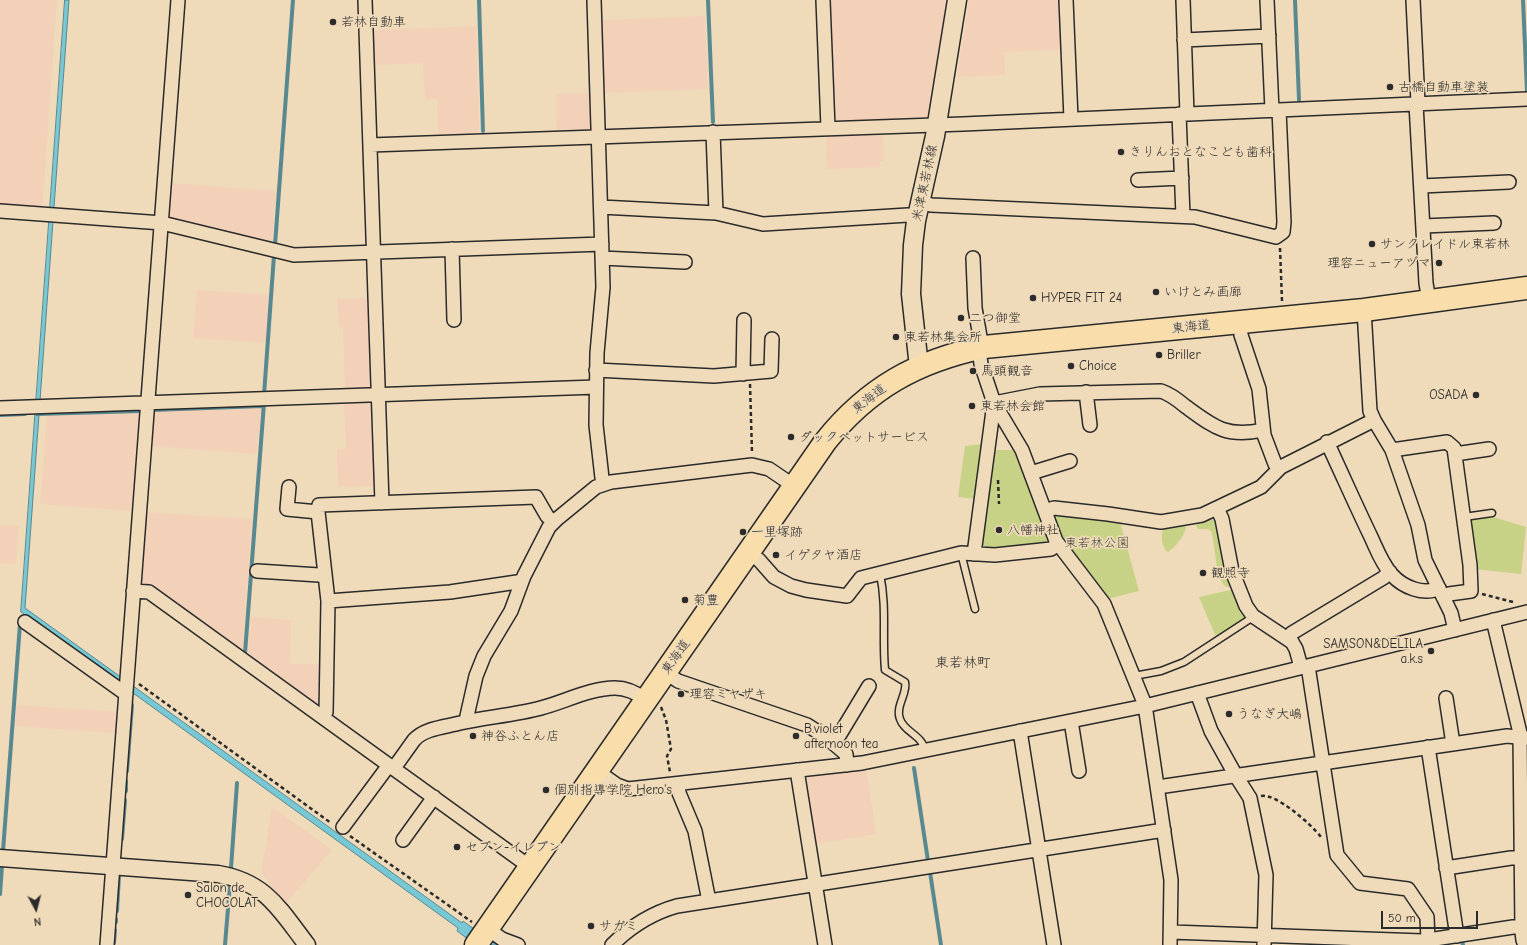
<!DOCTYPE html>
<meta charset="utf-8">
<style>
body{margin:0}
#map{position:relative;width:1527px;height:945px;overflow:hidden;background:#efdab9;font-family:"Comic Neue",sans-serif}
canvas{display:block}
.north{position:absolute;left:16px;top:889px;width:40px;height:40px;-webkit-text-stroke:3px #efdab9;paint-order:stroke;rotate:173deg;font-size:11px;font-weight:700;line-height:16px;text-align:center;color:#2b2b2b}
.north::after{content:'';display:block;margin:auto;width:14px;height:18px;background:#2b2b2b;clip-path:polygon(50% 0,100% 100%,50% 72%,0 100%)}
.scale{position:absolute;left:1381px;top:911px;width:97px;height:18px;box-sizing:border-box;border:2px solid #2b2b2b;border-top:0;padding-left:5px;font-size:12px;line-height:14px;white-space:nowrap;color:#2b2b2b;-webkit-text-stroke:3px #efdab9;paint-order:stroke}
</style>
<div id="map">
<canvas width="1527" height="945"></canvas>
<div class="north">N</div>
<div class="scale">50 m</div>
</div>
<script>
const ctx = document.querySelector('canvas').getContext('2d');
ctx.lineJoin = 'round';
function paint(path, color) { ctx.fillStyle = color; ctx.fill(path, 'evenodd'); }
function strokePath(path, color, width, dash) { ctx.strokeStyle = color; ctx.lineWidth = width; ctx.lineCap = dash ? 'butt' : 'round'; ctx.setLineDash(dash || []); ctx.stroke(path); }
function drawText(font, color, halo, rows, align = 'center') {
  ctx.font = font + ' "Comic Neue","Klee One",sans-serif'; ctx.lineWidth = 3.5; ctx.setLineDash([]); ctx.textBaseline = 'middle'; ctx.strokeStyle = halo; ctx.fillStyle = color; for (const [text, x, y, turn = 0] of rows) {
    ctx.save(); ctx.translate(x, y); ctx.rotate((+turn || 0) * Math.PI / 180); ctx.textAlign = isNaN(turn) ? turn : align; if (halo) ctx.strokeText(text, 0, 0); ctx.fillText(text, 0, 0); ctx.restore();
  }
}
paint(new Path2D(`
 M0 0H57L42 210 0 207Z
 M827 0H948L929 118 834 121 831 119Z
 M969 0H1062L1064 49 1004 52 1005 75 957 77Z
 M705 16 708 89 603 93 600 20Z
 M476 26 479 134 438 135 437 99H425L423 63 372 65 371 30Z
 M591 93 592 126 588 130 557 131 556 94Z
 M883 133 884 161H880V167L827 169 826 135Z
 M171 183 276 191 272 245 171 220 168 216Z
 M197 290 270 295 266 343 193 338Z
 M370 298 374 392 345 393 343 327H339L337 299Z
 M374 398 377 486 338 487 337 449H346L344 399Z
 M261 408 257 454 150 446 152 411Z
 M141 412 133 511 40 504 47 415Z
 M145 512 252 519 242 654 143 582H140Z
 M0 525 19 526 16 564 0 563Z
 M251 617 291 620 290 664H323V707L319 709 248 658Z
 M17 705 120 712 118 733 15 726Z
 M866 767 876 834 814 844 803 777 806 774Z
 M272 807 332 850 285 904 261 873Z`), '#f2d1b8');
paint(new Path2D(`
 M984 444 976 499 958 497 965 446Z
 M996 450H1013L1016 453 1047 535V539L1046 543 1042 544 995 549 987 548 981 544 993 452Z
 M1051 514 1119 518 1139 591 1107 599 1061 539Z
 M1493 517 1526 527 1521 574 1474 569 1469 524 1472 520Z
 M1210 520H1214L1218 522 1231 585 1229 587H1226C1214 576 1216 545 1211 531L1208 529H1198L1196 526 1197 523Z
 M1180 525H1184L1186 528C1183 538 1176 546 1168 552L1166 551C1162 545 1160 535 1164 528Z
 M1235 589 1248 616 1216 637 1199 597Z`), '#c7d286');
const water = new Path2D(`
 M65 0H69L25 608 462 923 463 921 492 942 499 945H476L457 931 458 928 21 612Z`);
paint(water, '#77c7d4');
strokePath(water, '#598990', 1);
strokePath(new Path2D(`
 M479 0 483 131
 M708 0 713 122
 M1295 0 1299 100
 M1523 0 1527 92
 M275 245 293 0
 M264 395 274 255
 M152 410 263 406
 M37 414 141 411
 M0 415 25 414
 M245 653 264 403
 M914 768 928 861
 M127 771 132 705
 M126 791V781
 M122 839 125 800
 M3 851 20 624
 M231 868 237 783
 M930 872 941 945
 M0 894 2 866
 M117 911 119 875
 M116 922V919
 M1462 942 1463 945
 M114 943 115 930
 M225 945 230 884`), '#598990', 4);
const service = new Path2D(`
 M1464 517 1492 513
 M961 553 975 609
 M880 574C887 607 882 637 885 670L905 682C908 693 895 706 900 719 904 732 922 735 925 750
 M1134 676 1161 671 1184 662 1250 619 1253 616`);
const minor = new Path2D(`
 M365 0 382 503
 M594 0 603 287 597 353 596 425 602 478 604 483
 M823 0 828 128
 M1066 0 1071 119
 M1183 0 1187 114
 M1267 0 1272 110
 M1413 0 1418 103
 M1184 40 1269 36
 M1416 104 1426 283 1429 302
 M1179 114 1183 216
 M713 132 716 213
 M370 145 963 124 1527 99
 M1138 180 1182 178
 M1421 186 1509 182
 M921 202 931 205 1195 217 1276 237 1283 232 1284 222 1279 110
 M601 207 716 213 763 224 908 215 917 217
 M0 211 162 223 294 255 602 244
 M1423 226 1494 223
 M452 249 454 320
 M602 258 685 262
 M973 258 975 308 982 348
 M1364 310 1370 411 1374 420 1392 450 1418 525 1425 560 1451 613 1455 630
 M1240 322 1241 335 1259 389 1264 435 1275 464 1279 468
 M979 349 981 364 994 403 1022 450 1056 541 1104 604 1143 700 1146 712 1171 880 1170 945
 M596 370 714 376 771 371 772 339
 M743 374 744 320
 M1086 392 1090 425
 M0 408 596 387
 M1327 442C1342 474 1356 506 1371 537 1377 550 1382 564 1392 575 1403 587 1424 596 1439 588
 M1392 450 1447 442 1454 448 1470 565 1471 591 1449 594 1443 597
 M1455 454 1489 449
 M1031 473 1070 461
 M289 487 287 509 318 512
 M1217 508 1222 519 1232 571 1246 606 1253 616 1292 642 1296 649 1301 667
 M1045 511 1054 508 1108 514 1161 522 1202 515 1261 487 1281 467 1374 420
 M748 553 759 560 774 577 791 586 806 590 847 596 861 578 961 553 995 555 1051 549 1058 544
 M974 554 994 403 1040 394 1161 391C1170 394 1178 400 1185 406 1214 427 1226 438 1263 430
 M257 571 319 575 325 574
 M133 591 149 592 530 867
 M328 601 450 592 517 582 521 583
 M1493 620 1520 733 1522 932 1523 940 1525 945
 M25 622 126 694
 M1288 639 1292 633 1383 578 1390 572
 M1308 666 1337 855 1360 883 1408 889 1427 917 1428 940
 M665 672 678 681 807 725 826 737 846 754 847 765
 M1197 693 1211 731 1236 776 1250 798 1266 875 1264 945
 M1446 698 1453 744
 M323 717 326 712 328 601 318 512 319 505 536 497 547 516 553 522
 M468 721 467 716 476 676 484 656 511 611 524 576 549 527 557 519 596 487 611 482 752 465 769 469 794 486
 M1071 721 1079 771
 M1020 731 1054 945
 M834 744 869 686
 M1428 747 1457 936
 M394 768 414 740C425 728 445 727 460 723 487 717 515 715 541 708 564 702 591 688 615 688 627 688 637 693 646 700
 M797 770 825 945
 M597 771 617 785 628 789 862 763 1145 706 1527 612
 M678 784 679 793 695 831 709 901
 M1158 787 1507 736 1527 738
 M343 827 389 765
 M403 840 434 797
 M1446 868 1511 858H1521
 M488 929 502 939 518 945
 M1171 932 1422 941 1513 927H1522
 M107 945 178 0
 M612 945C631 926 652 913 677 906L1164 830`);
const tertiary = new Path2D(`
 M0 858 218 874C266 882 280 910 307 945`);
const secondary = new Path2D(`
 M921 366 918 358 911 294 913 245 916 221 935 136 957 0`);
const trunk = new Path2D(`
 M476 945 825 442C868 388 917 361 984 347L1364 310 1527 288`);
strokePath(service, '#2b2b2b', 9);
strokePath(minor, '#2b2b2b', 16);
strokePath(tertiary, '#2b2b2b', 19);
strokePath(secondary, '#2b2b2b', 21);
strokePath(trunk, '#2b2b2b', 25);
strokePath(new Path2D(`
 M1280 248 1282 301
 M750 384 752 453
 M998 480 999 504
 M1482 594 1513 602
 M139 684 331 823
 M661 707 666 720 671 749 667 756 670 772
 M1261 796C1276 793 1312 825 1321 837
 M350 836 472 922`), '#2b2b2b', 2.5, [4, 3]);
strokePath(service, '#efdab9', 6);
strokePath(minor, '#efdab9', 13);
strokePath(tertiary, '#efdab9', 16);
strokePath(secondary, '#efdab9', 18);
strokePath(trunk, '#f9deab', 22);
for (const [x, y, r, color] of [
 [333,22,4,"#2b2b2b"],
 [1390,87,4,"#2b2b2b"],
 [1121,152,4,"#2b2b2b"],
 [1372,244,4,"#2b2b2b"],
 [1439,263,4,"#2b2b2b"],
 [1156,292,4,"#2b2b2b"],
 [1033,298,4,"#2b2b2b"],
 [961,318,4,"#2b2b2b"],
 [896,337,4,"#2b2b2b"],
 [1159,355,4,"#2b2b2b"],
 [1071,366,4,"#2b2b2b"],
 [973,371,4,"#2b2b2b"],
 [1476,395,4,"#2b2b2b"],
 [972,406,4,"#2b2b2b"],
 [791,437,4,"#2b2b2b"],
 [999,530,4,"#2b2b2b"],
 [743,532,4,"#2b2b2b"],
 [776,555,4,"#2b2b2b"],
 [1203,573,4,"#2b2b2b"],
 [685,600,4,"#2b2b2b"],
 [1431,651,4,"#2b2b2b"],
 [681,694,4,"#2b2b2b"],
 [1229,714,4,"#2b2b2b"],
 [473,736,4,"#2b2b2b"],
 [796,736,4,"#2b2b2b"],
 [546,790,4,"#2b2b2b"],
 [457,847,4,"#2b2b2b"],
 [188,895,4,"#2b2b2b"],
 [591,926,4,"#2b2b2b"]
]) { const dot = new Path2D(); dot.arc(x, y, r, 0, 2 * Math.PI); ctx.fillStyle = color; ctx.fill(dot); strokePath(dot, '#efdab9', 1.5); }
drawText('13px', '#2b2b2b', '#efdab9', [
 ["若林自動車",341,22],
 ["古橋自動車塗装",1398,87],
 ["きりんおとなこども歯科",1129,152],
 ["サンクレイドル東若林",1380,244],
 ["理容ニューアヅマ",1431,263,"right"],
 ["いけとみ画廊",1164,292],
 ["HYPER FIT 24",1041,298],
 ["二つ御堂",969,318],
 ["東若林集会所",904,337],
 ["Briller",1167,355],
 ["Choice",1079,366],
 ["馬頭観音",981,371],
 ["OSADA",1468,395,"right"],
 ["東若林会館",980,406],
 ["ダックペットサービス",799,437],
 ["八幡神社",1007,530],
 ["一里塚跡",751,532],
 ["イゲタヤ酒店",784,555],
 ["観照寺",1211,573],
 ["菊豊",693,600],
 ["SAMSON&DELILA",1423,644,"right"],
 ["a.k.s",1423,659,"right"],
 ["理容ミヤザキ",689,694],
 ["うなぎ大嶋",1237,714],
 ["B.violet",804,729],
 ["afternoon tea",804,744],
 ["神谷ふとん店",481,736],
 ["個別指導学院 Hero's",554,790],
 ["セブン-イレブン",465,847],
 ["Salon de",196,888],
 ["CHOCOLAT",196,903],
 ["サガミ",599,926]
], 'left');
drawText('13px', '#2b2b2b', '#efdab9', [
 ["米津東若林線",925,183,-78],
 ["東海道",1191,327,-6],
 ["東海道",869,399,-38],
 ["東海道",676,657,-55]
]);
drawText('13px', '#424439', '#efdab9', [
 ["東若林公園",1097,543]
]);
drawText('14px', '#2b2b2b', '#efdab9', [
 ["東若林町",963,663]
]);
</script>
